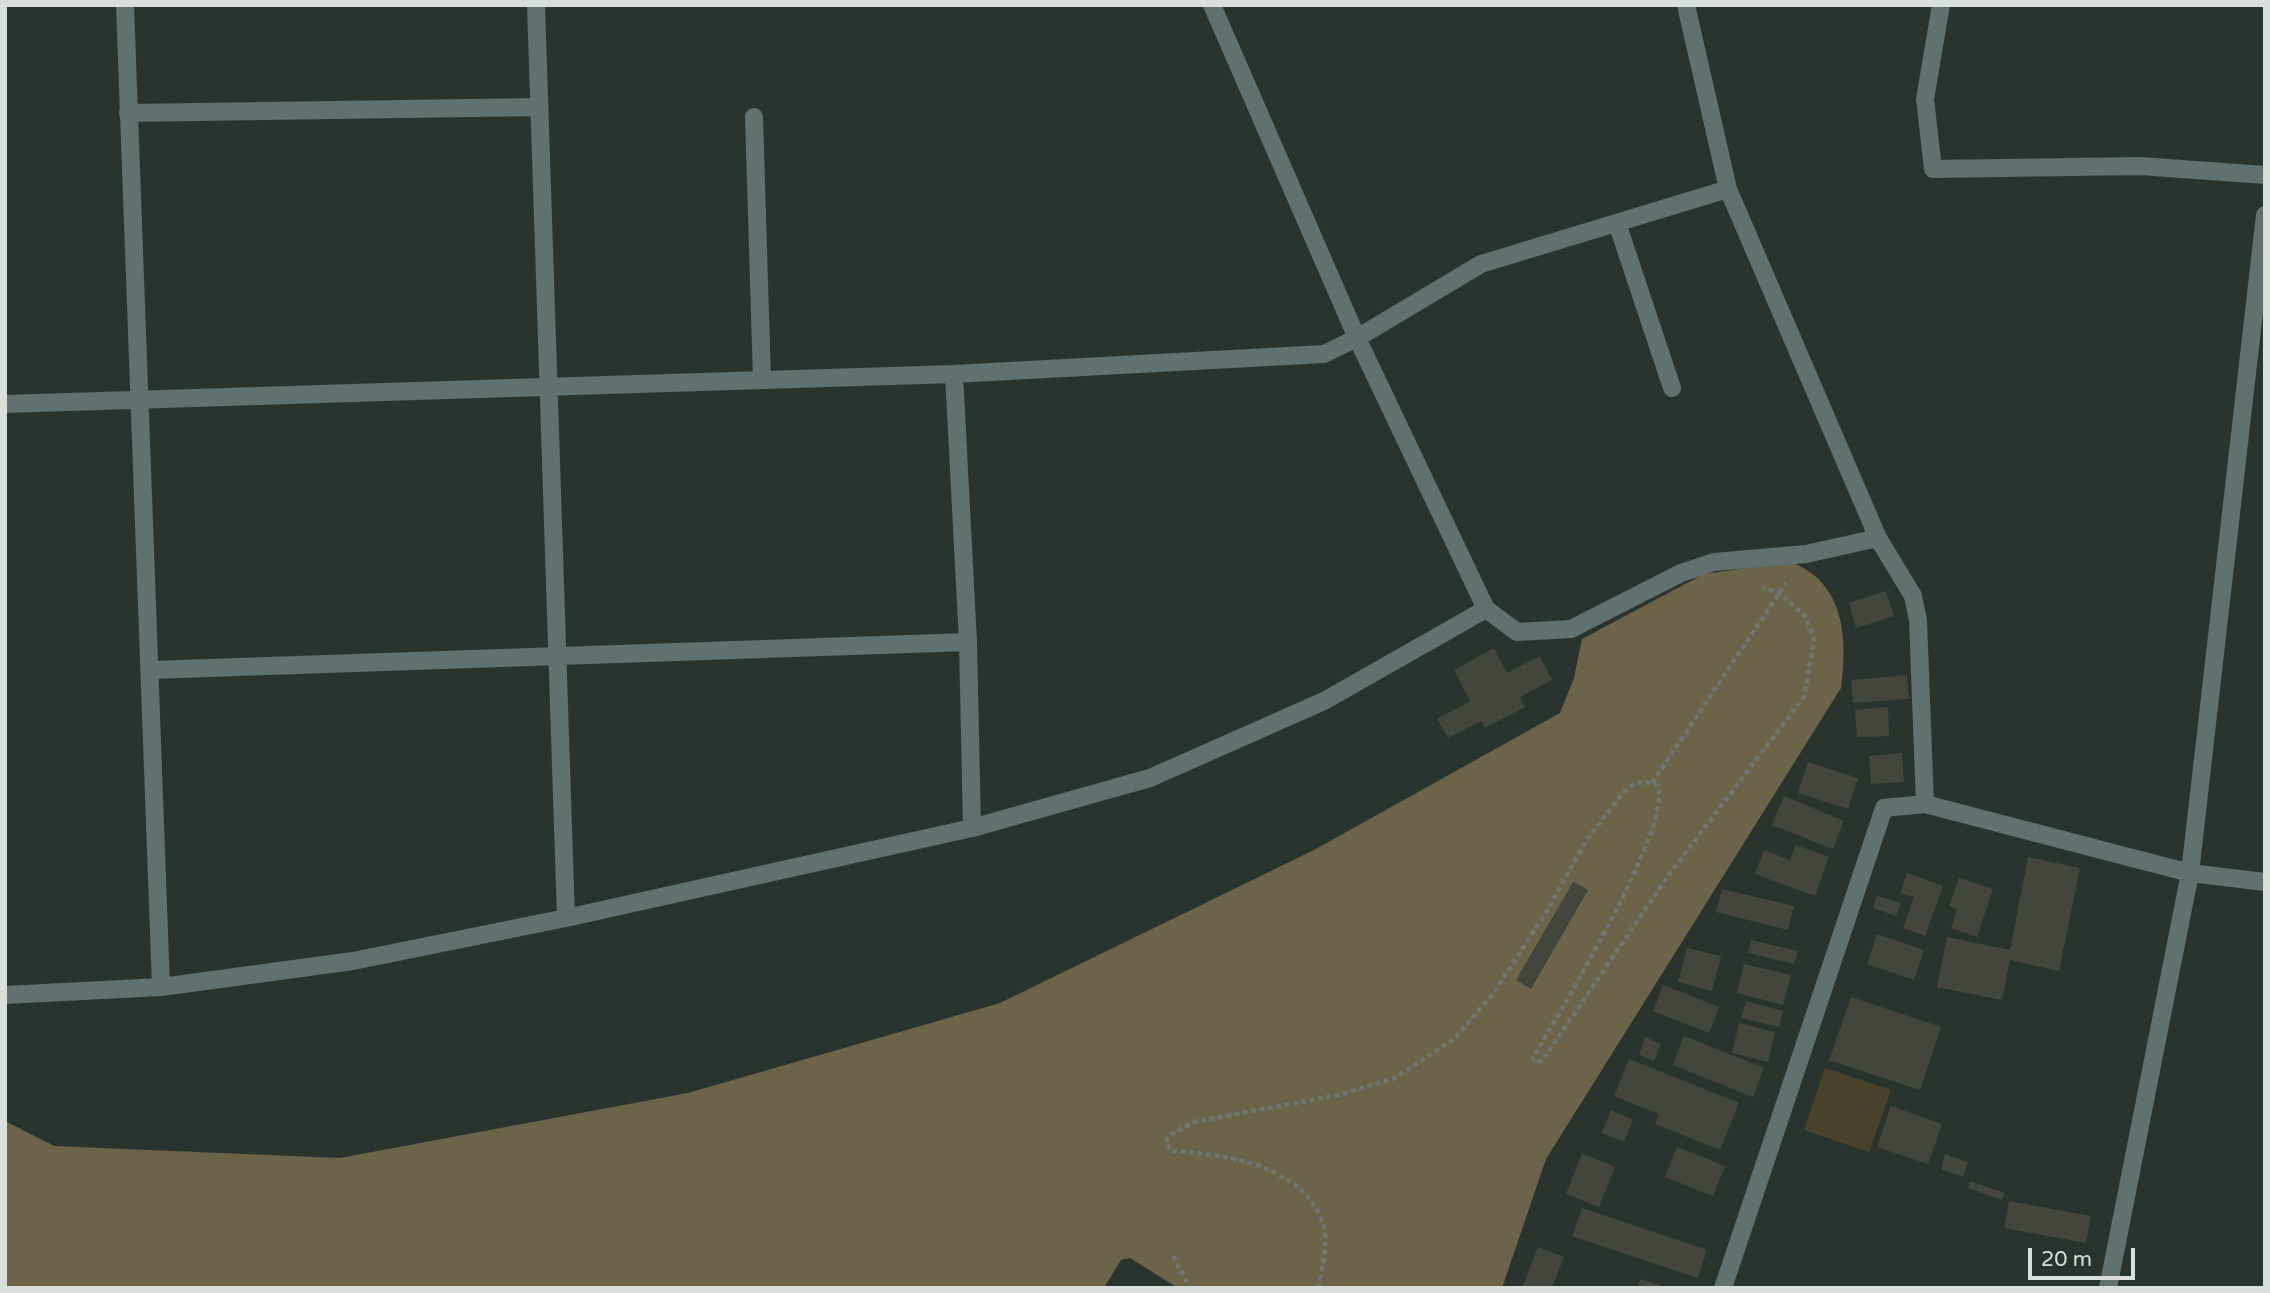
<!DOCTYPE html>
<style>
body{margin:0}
#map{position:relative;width:2270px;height:1293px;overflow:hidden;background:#2a342e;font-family:"Varela Round",sans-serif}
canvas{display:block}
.frame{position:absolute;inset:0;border:7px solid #d9e0db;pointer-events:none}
.scale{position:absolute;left:2028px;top:1248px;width:107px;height:32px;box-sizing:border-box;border:4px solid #d9e0db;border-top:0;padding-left:9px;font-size:21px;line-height:24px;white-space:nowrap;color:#d9e0db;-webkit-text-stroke:5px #2a342e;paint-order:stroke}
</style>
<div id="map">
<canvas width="2270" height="1293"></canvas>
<div class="frame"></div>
<div class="scale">20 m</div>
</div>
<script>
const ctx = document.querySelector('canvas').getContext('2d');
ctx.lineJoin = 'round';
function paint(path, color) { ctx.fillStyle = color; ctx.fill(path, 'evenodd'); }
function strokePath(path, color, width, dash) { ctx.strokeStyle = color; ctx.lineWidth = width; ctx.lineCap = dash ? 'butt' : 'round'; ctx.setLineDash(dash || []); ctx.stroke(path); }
paint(new Path2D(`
 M1825 1068 1891 1090 1869 1152 1804 1130Z`), '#4a432b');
paint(new Path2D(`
 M1790 562C1845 581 1848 640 1841 688L1546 1159 1502 1288H1178L1130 1258 1121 1260 1104 1288H5V1121L54 1146 340 1158 688 1093 1000 1003 1314 850 1560 713 1574 678 1582 639 1704 574Z`), '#6c6449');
paint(new Path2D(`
 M1886 591 1894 616 1856 628 1849 603Z
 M1494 648 1507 673 1540 656 1552 680 1520 697 1525 707 1485 728 1481 721 1448 738 1437 719 1470 701 1454 670Z
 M1907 675 1909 699 1853 703 1851 680Z
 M1888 707 1889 736 1857 737 1855 710Z
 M1902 753 1904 782 1871 784 1869 756Z
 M1808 762 1858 778 1848 809 1798 793Z
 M1784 796 1844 821 1833 849 1772 825Z
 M1796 845 1829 857 1815 896 1755 874 1764 850 1790 860Z
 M2028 857 2080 868 2059 971 2010 960 2002 1000 1937 987 1947 937 2010 950Z
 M1907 873 1943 886 1925 936 1903 928 1914 897 1900 893Z
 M1959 878 1993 889 1977 937 1951 928 1957 909 1949 906Z
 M1573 882 1588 890 1531 989 1516 980Z
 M1722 889 1794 906 1788 930 1716 912Z
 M1877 896 1901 903 1896 916 1873 908Z
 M1877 934 1924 950 1914 980 1867 964Z
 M1751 940 1798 951 1794 964 1748 953Z
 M1687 948 1721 956 1712 991 1678 982Z
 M1744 964 1791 975 1783 1005 1737 993Z
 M1663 985 1719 1007 1709 1033 1653 1011Z
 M1851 997 1941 1027 1920 1090 1829 1060Z
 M1746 1001 1783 1011 1779 1027 1741 1018Z
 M1739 1023 1775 1032 1768 1062 1732 1053Z
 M1684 1036 1764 1068 1753 1097 1673 1065Z
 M1645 1037 1661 1044 1654 1061 1639 1055Z
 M1629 1059 1739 1103 1720 1150 1655 1124 1659 1114 1614 1096Z
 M1891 1106 1942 1124 1928 1164 1877 1147Z
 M1611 1110 1633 1120 1624 1142 1602 1133Z
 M1677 1147 1725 1166 1713 1196 1665 1177Z
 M1582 1153 1615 1167 1599 1207 1566 1194Z
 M1945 1154 1968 1162 1963 1177 1941 1169Z
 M1970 1181 2005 1193 2002 1200 1968 1188Z
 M2009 1201 2091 1216 2086 1243 2004 1228Z
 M1582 1208 1707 1250 1698 1278 1572 1236Z
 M1538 1247 1564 1257 1552 1288H1522Z
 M1640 1279 1665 1287V1288H1638Z`), '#42463c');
strokePath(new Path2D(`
 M1652 783 1786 583
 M1173 1256 1190 1288
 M1318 1288C1323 1265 1331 1236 1319 1213 1293 1163 1221 1154 1171 1151L1167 1145V1137L1193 1122 1339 1095 1395 1078 1455 1038 1493 994 1545 914 1586 841 1621 795 1635 783 1648 782 1658 786C1673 826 1558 1015 1533 1058L1534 1062 1542 1061 1668 876 1804 697 1814 639 1806 617 1782 595 1762 587`), '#6d7671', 4.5, [5, 3.5]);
strokePath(new Path2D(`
 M125 5 161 987
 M536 5 566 918
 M1212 5 1357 338 1486 609 1517 632 1571 629 1681 573 1714 562 1806 554 1878 538
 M1686 5 1728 189 1878 538 1913 596 1918 620 1925 804
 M1941 5 1925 99 1933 169 2140 166 2265 175
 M128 113 539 107
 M754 117 762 379
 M1617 223 1672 388
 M954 374 968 642 972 828
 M5 404 954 374 1324 354 1357 338 1481 264 1728 189
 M151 670 968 642
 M5 995 161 987 353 961 566 918 972 828 1150 778 1324 701 1486 609
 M1723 1288 1884 808 1925 804 2190 873 2265 882
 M2108 1288 2190 873 2265 215`), '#61716f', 18);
</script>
